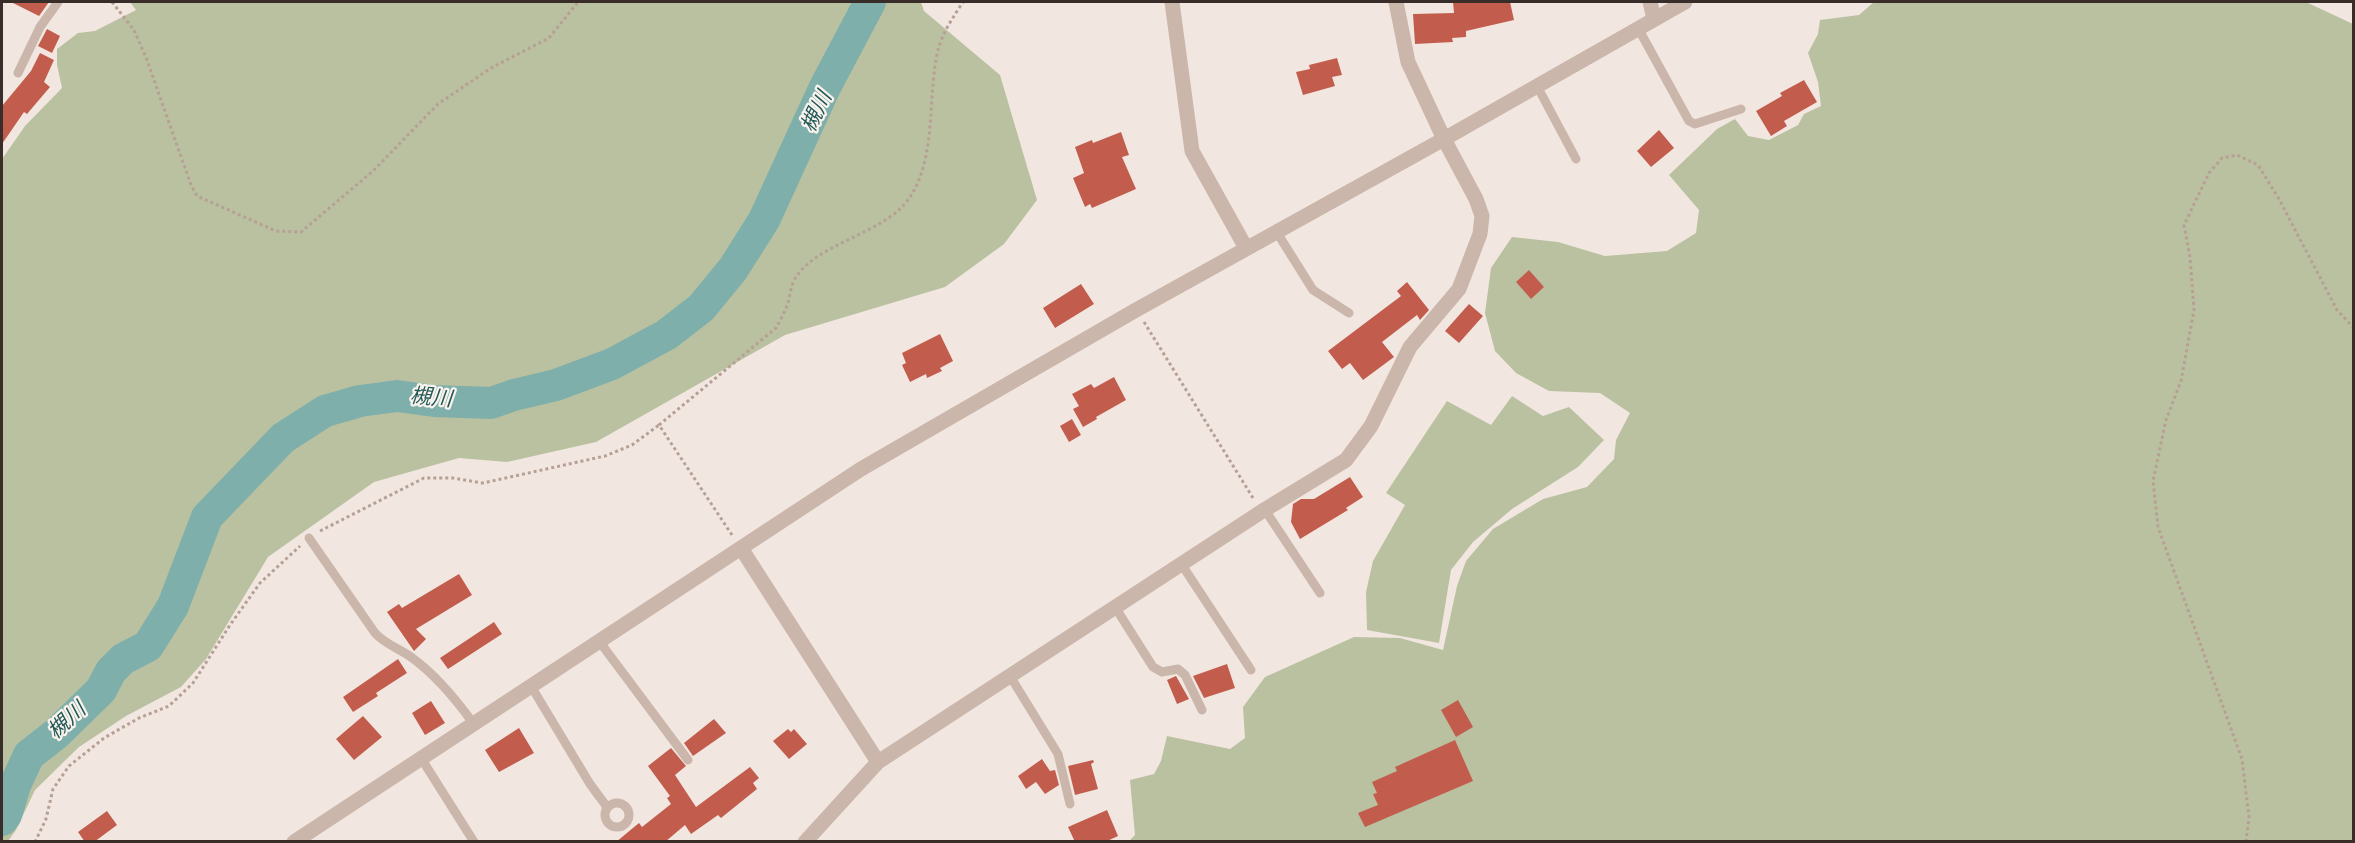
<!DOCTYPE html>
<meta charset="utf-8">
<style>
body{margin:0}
#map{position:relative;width:2355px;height:843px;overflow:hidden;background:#f2e7e0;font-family:Montserrat,sans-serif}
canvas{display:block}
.frame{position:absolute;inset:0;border:3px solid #392d2a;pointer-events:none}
</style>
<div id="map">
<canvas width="2355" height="843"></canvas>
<div class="frame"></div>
</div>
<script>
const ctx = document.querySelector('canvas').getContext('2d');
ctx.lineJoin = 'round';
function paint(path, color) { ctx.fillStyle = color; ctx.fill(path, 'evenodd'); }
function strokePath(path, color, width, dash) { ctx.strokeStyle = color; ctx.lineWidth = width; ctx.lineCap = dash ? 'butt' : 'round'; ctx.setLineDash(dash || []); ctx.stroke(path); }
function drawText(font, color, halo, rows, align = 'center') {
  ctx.font = font + ' Montserrat,"Noto Sans JP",sans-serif'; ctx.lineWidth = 4.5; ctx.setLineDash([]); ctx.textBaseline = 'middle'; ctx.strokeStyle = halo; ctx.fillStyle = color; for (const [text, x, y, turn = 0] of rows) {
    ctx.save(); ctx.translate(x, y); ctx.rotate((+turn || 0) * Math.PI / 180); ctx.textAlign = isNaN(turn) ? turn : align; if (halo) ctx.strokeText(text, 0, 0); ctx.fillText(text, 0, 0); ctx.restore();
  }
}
paint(new Path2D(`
 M130 2H921L924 11 1000 75 1037 200 1004 244 945 287 785 335 596 442 507 462 459 458 374 482 268 557 206 659 181 687 126 716 79 747 35 790 16 830 8 841H2V159L25 126 62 88 57 65V49L78 33 95 31 136 10Z
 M1874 2H2306L2353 24V841L1128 842 1135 835 1130 780 1154 774 1161 761 1167 736 1230 749 1245 738 1243 707 1265 677 1354 637 1400 638 1443 650 1457 586 1466 561 1493 529 1543 499 1587 487 1614 459 1616 440 1630 413 1600 393 1549 391 1516 373 1495 351 1485 313 1491 268 1512 237 1558 242 1605 256 1667 251 1696 233 1699 210 1669 175 1717 129 1735 119 1748 136 1769 140 1798 125 1804 114 1821 106 1818 82 1808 53 1818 34 1820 20 1859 15Z
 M1512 396 1543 416 1569 407 1604 440 1578 467 1512 509 1473 542 1451 570 1439 643 1367 630 1366 592 1373 561 1405 505 1386 493 1447 401 1491 425Z`), '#bac1a0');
strokePath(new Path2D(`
 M2 820 6 815 15 785 29 755 56 734 101 690 111 671 123 659 148 646 173 606 207 517 283 438 325 411 360 401 397 396 434 401 491 403 514 395 556 385 612 364 666 335 701 308 733 269 764 220 825 87 870 2`), '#7fafab', 32);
paint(new Path2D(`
 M11 2H49L39 16Z
 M1453 2H1510L1514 20 1466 31V37L1452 38 1453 42 1415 44 1413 14 1454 13Z
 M47 29 60 36 52 53 38 46Z
 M40 53 54 60 44 82 50 87 27 114 24 112 2 144V106L31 71Z
 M1337 58 1342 75 1332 77 1335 86 1303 95 1296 72 1310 69 1309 65Z
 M1804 80 1817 102 1784 121 1787 126 1771 136 1756 111 1782 96 1780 93Z
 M1659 130 1674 148 1651 167 1637 151Z
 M1121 132 1129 155 1122 157 1136 189 1092 208 1090 204 1085 207 1073 178 1084 173 1075 147 1092 140 1093 143Z
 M1529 270 1544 287 1531 299 1516 282Z
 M1407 282 1429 310 1420 320 1417 315 1382 342 1394 357 1363 380 1350 363 1342 369 1328 351 1401 296 1397 291Z
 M1081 284 1094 304 1055 328 1043 308Z
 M1469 304 1483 316 1459 343 1445 331Z
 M940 334 953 361 940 368 942 371 927 378 926 374 910 382 902 365 906 363 902 353Z
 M1114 377 1126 400 1096 417 1097 419 1083 427 1073 409 1079 406 1072 394 1091 384 1094 388Z
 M1072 419 1081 435 1069 442 1060 426Z
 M1350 477 1363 497 1346 508 1348 510 1300 539 1291 522 1293 504 1301 499H1314Z
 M459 574 472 595 416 629 426 639 414 651 387 612 399 604 402 608Z
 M494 622 502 634 448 669 440 658Z
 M398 659 407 673 376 693 378 696 353 712 343 697Z
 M1227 664 1235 688 1204 698 1193 676Z
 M1176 676 1189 699 1177 704 1167 680Z
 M1458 700 1473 727 1456 737 1441 710Z
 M431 701 445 723 425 735 412 713Z
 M363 716 382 737 354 760 336 739Z
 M714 719 726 733 693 756 684 743Z
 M519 728 534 753 499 772 485 750Z
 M788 729 791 732 794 729 807 744 789 759 773 741Z
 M1455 740 1473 781 1365 827 1358 813 1378 805 1373 794 1377 793 1372 782 1397 771 1395 767Z
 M671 748 686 766 675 775 696 807 750 767 759 778 753 783 757 789 721 818 718 815 691 834 685 825 665 842H616L639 823 642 827 671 804 667 798 670 796 648 766Z
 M1042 759 1050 771 1055 770 1059 785 1045 794 1036 782 1026 789 1018 776Z
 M1093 760 1094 762 1091 764 1098 789 1075 795 1068 766Z
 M1107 810 1118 836 1105 842H1075L1068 827Z
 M107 811 117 825 94 842H85L78 832Z`), '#c25d4e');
strokePath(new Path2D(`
 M112 2 134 30 147 60 191 185 197 196 276 231 301 232 373 171 438 104 491 68 549 38 578 2
 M1144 322 1253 498
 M320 531 424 478H453L483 483 605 456 632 445 659 425
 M732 535 659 425 776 328C780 320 785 312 788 303 790 295 791 284 796 277 819 242 887 233 910 197 937 156 927 97 938 50 942 33 954 16 963 2
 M35 842 46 819 53 789 69 766 104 738 139 718 169 706 193 683 230 625 260 583 300 546
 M2246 842 2249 817 2242 759 2158 527 2153 481 2166 420 2181 381 2194 310 2190 257 2184 225 2209 173 2222 158 2237 155 2258 165 2279 199 2337 310 2354 328`), '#b6a096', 3, [3, 3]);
strokePath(new Path2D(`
 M1638 28 1689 121 1695 124 1741 109
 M18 73 40 27 58 2
 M1537 86 1576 159
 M1276 231 1313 290 1349 313
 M1265 510 1320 593
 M309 538 375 633C385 644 398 648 411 657 436 675 455 698 473 723
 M1182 565 1251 670
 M1115 607 1153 667 1162 672 1178 669 1185 675 1202 710
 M599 641 688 760
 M1010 676 1058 754 1070 804
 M531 686 590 784 607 807
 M421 758 474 842
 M605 815a12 12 0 1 1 24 0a12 12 0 1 1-24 0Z`), '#cbb6ab', 9);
strokePath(new Path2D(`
 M1172 2 1192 151 1246 248
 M1650 2 1654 19
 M741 548 878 762
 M294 842 861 469 1136 310 1444 139 1685 2
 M805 842 878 762 1261 512 1346 460 1371 426 1410 347 1459 289 1480 234 1482 216 1476 199 1444 139 1408 62 1396 2`), '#cbb6ab', 15);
drawText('italic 21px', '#215957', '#faf2ec', [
 ["槻川",817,112,-64],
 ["槻川",431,398,5],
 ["槻川",67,721,-42]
]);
</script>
